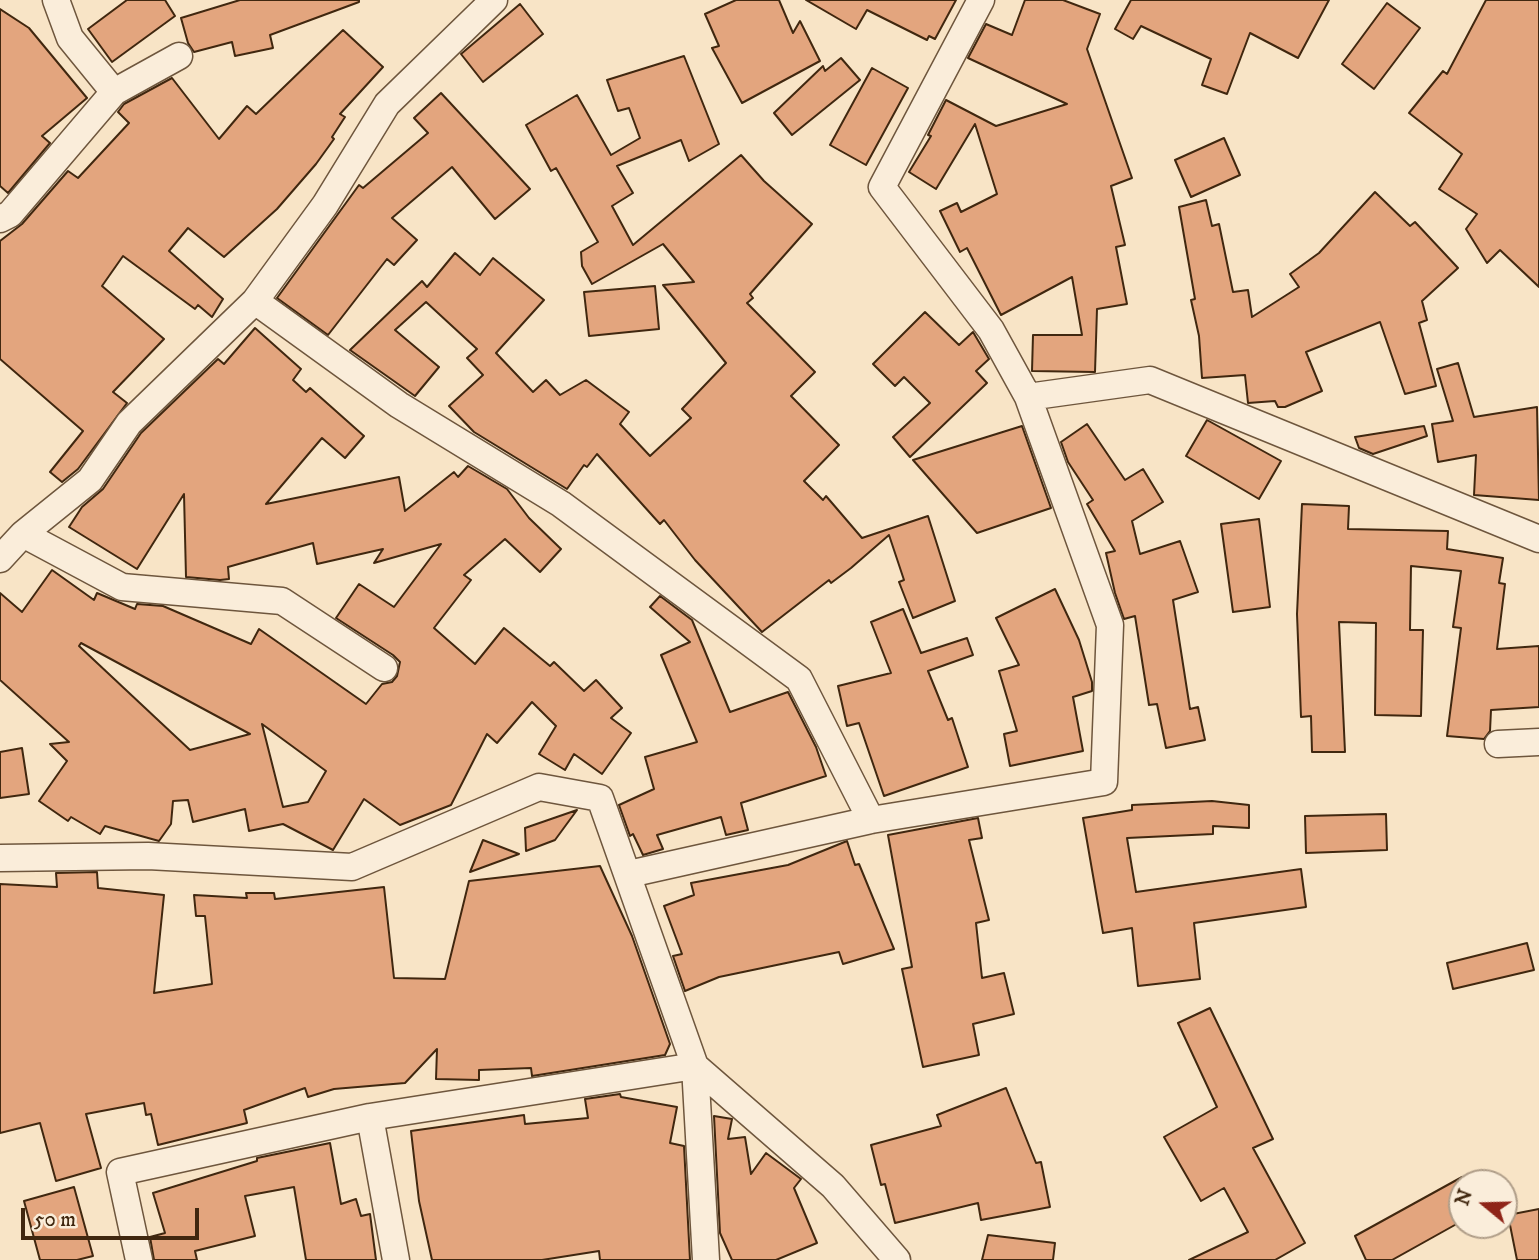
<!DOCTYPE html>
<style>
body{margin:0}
#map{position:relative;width:1539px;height:1260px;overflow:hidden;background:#f8e4c6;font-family:"IM FELL DW Pica",serif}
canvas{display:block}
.north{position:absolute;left:1448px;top:1169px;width:70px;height:70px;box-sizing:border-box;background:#faedda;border:2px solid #b09e89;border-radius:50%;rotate:289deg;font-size:19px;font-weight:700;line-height:28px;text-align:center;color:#40270f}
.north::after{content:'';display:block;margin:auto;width:24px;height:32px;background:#8f2418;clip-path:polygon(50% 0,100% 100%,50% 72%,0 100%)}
.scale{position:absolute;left:21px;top:1208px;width:178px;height:32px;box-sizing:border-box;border:4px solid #40270f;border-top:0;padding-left:9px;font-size:21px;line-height:24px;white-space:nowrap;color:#40270f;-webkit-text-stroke:5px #faedda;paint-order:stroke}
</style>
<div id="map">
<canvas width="1539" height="1260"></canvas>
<div class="north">N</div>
<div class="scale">50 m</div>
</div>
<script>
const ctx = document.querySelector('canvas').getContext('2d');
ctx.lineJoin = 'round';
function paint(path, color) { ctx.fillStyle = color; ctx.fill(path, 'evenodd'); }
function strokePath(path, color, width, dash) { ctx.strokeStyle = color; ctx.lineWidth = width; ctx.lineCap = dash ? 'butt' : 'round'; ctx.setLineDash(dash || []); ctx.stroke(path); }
const building = new Path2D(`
 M127 0H165L175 16 112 62 88 29Z
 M240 0H359V2L270 35 273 48 235 56 232 42 194 52 188 43 181 18Z
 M736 0H779L793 33 800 21 820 61 742 103 712 48 719 46 705 14Z
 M806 0H956L935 39 929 36 927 40 867 10 856 29Z
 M1025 0H1063L1100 14 1087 49 1132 178 1111 186 1125 245 1116 247 1127 304 1097 309 1095 372 1032 371 1033 335H1082L1072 277 1001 315 967 248 960 252 940 211 957 203 961 212 997 194 975 124 936 189 909 172 931 136 928 135 946 100 996 126 1067 104 968 58 986 24 1012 35Z
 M1131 0H1329L1298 58 1250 33 1227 94 1202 85 1211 59 1141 26 1133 39 1115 29Z
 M1486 0H1539V287L1500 250 1487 263 1466 229 1477 214 1439 189 1462 154 1409 113 1443 71 1447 74Z
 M1387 3 1420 28 1374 89 1342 64Z
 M520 4 543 34 483 82 461 54Z
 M0 9 29 28 87 98 42 136 50 143 8 193 0 186Z
 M343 30 383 67 340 114 345 117 332 137 334 139 316 164 277 209 224 257 188 228 169 251 223 299 212 317 198 305 195 309 123 256 102 286 164 339 113 392 127 403 78 469 62 482 50 472 83 431 0 359V241L22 224 68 171 78 178 129 123 118 112 124 104 172 78 219 139 247 106 256 114Z
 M684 56 719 144 689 161 681 140 617 166 633 193 612 206 633 245 741 155 764 181 812 224 750 294 753 298 747 303 815 372 791 396 839 445 804 481 823 500 826 496 862 538 928 516 955 601 913 618 899 582 904 580 889 535 851 568 831 583 829 580 762 632 695 560 664 520 660 524 597 454 587 467 584 465 567 489 474 432 449 406 483 375 467 358 477 349 426 302 395 330 439 367 415 396 350 350 422 281 427 287 455 253 480 275 493 258 544 300 496 353 533 392 546 380 560 395 586 380 629 412 620 424 650 456 691 418 682 409 726 363 663 285 694 282 663 244 592 284 582 266 581 252 598 242 556 168 551 171 526 125 577 95 611 155 640 138 629 108 618 111 607 80Z
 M841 58 860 80 792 135 774 113 823 66 825 71Z
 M872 68 908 88 866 165 830 145Z
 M441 93 530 189 495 219 452 167 392 218 417 240 394 265 387 259 328 335 277 298 359 185 363 188 428 133 414 118Z
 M1224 138 1240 175 1191 197 1175 160Z
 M1375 192 1410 226 1415 222 1458 268 1422 301 1427 320 1419 323 1436 386 1405 394 1380 322 1306 352 1322 391 1285 407H1278L1275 401 1248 403 1245 375 1202 378 1199 336 1191 300 1195 299 1179 207 1206 200 1212 226 1219 224 1233 292 1248 290 1252 317 1299 287 1290 274 1319 253Z
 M655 286 659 329 589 336 584 292Z
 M925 312 959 345 973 332 989 359 976 371 987 383 910 457 893 437 930 403 904 377 895 386 873 364Z
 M255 328 301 369 293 380 306 392 310 388 364 436 345 458 322 438 266 504 399 477 405 511 454 472 458 477 468 466 507 489 529 518 561 549 540 572 505 539 464 575 471 580 434 628 475 664 504 628 550 666 554 662 584 691 596 680 622 708 611 718 631 733 602 774 574 754 565 770 539 754 556 726 532 702 497 743 487 734 451 805 400 825 364 799 333 850 283 824 249 831 245 809 193 822 188 800 173 801 171 824 159 841 105 826 100 834 71 817 68 821 39 801 67 761 50 744 69 742 0 680V593L22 612 52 570 94 600 97 593 135 609 137 604 163 606 251 644 259 629 366 704 382 684 392 682 397 676 400 662 393 655 336 618 359 584 394 607 441 544 374 563 383 549 317 564 313 543 228 567 229 579 220 580 186 577 184 494 137 569 69 527 82 507 103 489 141 433 218 359 224 364ZM81 643 250 734 190 750 79 646ZM262 724 326 771 308 802 283 807Z
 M1458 363 1474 417 1537 407 1539 500 1474 495 1476 455 1438 462 1432 424 1453 421 1437 369Z
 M1207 420 1281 461 1259 499 1186 456Z
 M1087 424 1125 480 1143 469 1163 502 1132 521 1140 554 1180 541 1198 592 1173 600 1190 709 1198 707 1205 740 1166 748 1157 704 1149 705 1135 616 1124 619 1115 593 1106 553 1115 551 1087 504 1093 500 1068 462 1061 442Z
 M1022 426 1051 508 977 533 913 460Z
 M1424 426 1427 436 1373 454 1359 448 1355 437Z
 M1302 504 1349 506 1348 529 1448 531 1447 549 1503 558 1499 583 1505 584 1497 649 1539 646V707L1491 710 1490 731 1484 739 1447 736 1461 628 1453 627 1461 571 1411 566 1410 630H1423L1421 716 1375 715 1376 623 1339 622 1345 752H1312L1311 716 1301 717 1297 614Z
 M1259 519 1270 607 1233 612 1221 524Z
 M1055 589 1079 640 1092 682V691L1073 697 1083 751 1010 766 1004 734 1017 731 999 671 1019 665 996 618Z
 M660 596 692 620 730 712 788 692 816 747 826 776 741 803 748 830 726 835 721 817 657 835 663 849 643 855 633 834 630 836 619 805 654 789 645 757 697 742 661 655 690 642 650 607Z
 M903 609 921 653 967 638 973 655 928 671 948 720 952 718 968 767 884 796 859 723 847 726 838 686 891 673 871 622Z
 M22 748 29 794 0 798V752Z
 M1212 801 1249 805V828L1213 826V834L1127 838 1136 892 1301 869 1306 907 1194 923 1200 979 1138 986 1132 928 1103 933 1083 818 1132 810V805Z
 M577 810 555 840 526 851 525 828Z
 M1386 814 1387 850 1306 853 1305 816Z
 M978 818 982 838 969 840 989 920 976 923 982 978 1004 973 1014 1014 973 1024 979 1055 923 1067 902 969 912 967 888 835Z
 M483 840 519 854 470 872Z
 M847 841 855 865 859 864 894 949 843 964 839 952 719 977 685 991 673 956 682 954 664 906 694 895 691 883 788 865Z
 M600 866 632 936 670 1044 665 1055 532 1076 531 1068 479 1070V1080L436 1079 437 1049 405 1083 334 1089 308 1097 305 1088 244 1110 247 1123 158 1145 151 1114 146 1115 144 1103 86 1114 101 1168 56 1181 40 1123 0 1133V884L57 887 56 873 97 872 98 888 164 895 154 993 212 984 205 916H196L194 895 247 898 246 893H274L275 899 384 887 394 978 445 979 469 881Z
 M1527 943 1534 970 1453 989 1447 963Z
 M1210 1008 1273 1139 1253 1148 1305 1243 1275 1260H1189L1248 1232 1224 1188 1201 1201 1164 1137 1217 1107 1178 1023Z
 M1006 1088 1036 1163 1041 1162 1050 1207 981 1220 978 1203 895 1223 885 1184 881 1185 871 1145 941 1126 937 1115Z
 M620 1094 621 1097 677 1107 670 1143 684 1146 690 1260H600L599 1251 542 1260H432L419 1201 411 1131 524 1115 525 1124 588 1118 585 1099Z
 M714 1116 732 1119 728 1139 745 1137 751 1174 766 1153 801 1179 794 1188 817 1243 776 1260H732L720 1233Z
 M330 1143 341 1204 356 1199 361 1216 370 1214 376 1260H306L294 1187 245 1196 255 1236 195 1251 197 1260H154L150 1237 165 1233 153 1193 257 1161V1158Z
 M1462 1177V1221L1392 1260H1366L1355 1236Z
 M74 1187 93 1256 77 1260H40L24 1201Z
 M1539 1209V1260H1517L1508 1215Z
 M988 1235 1055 1243 1053 1260H982Z`);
paint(building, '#e3a57e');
strokePath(building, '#40270f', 2);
const street = new Path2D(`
 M114 92 179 56
 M0 219 10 214 114 92 70 38 56 0
 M255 301 399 405 561 504 799 679 871 820
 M1028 397 1150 380 1539 539
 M23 534 90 480 129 423 255 301 325 205 387 104 494 0
 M0 559 23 534 122 587 282 601 384 668
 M1498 744 1539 742
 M0 858 148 856 352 867 539 787 600 798 695 1066 706 1260
 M629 874 871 820 1104 782 1110 625 1028 397 991 330 882 187 981 0
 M370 1117 396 1260
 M139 1260 120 1172 370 1117 695 1066 833 1186 897 1260`);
strokePath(street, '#6e563d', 29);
strokePath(street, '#faedda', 26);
</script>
